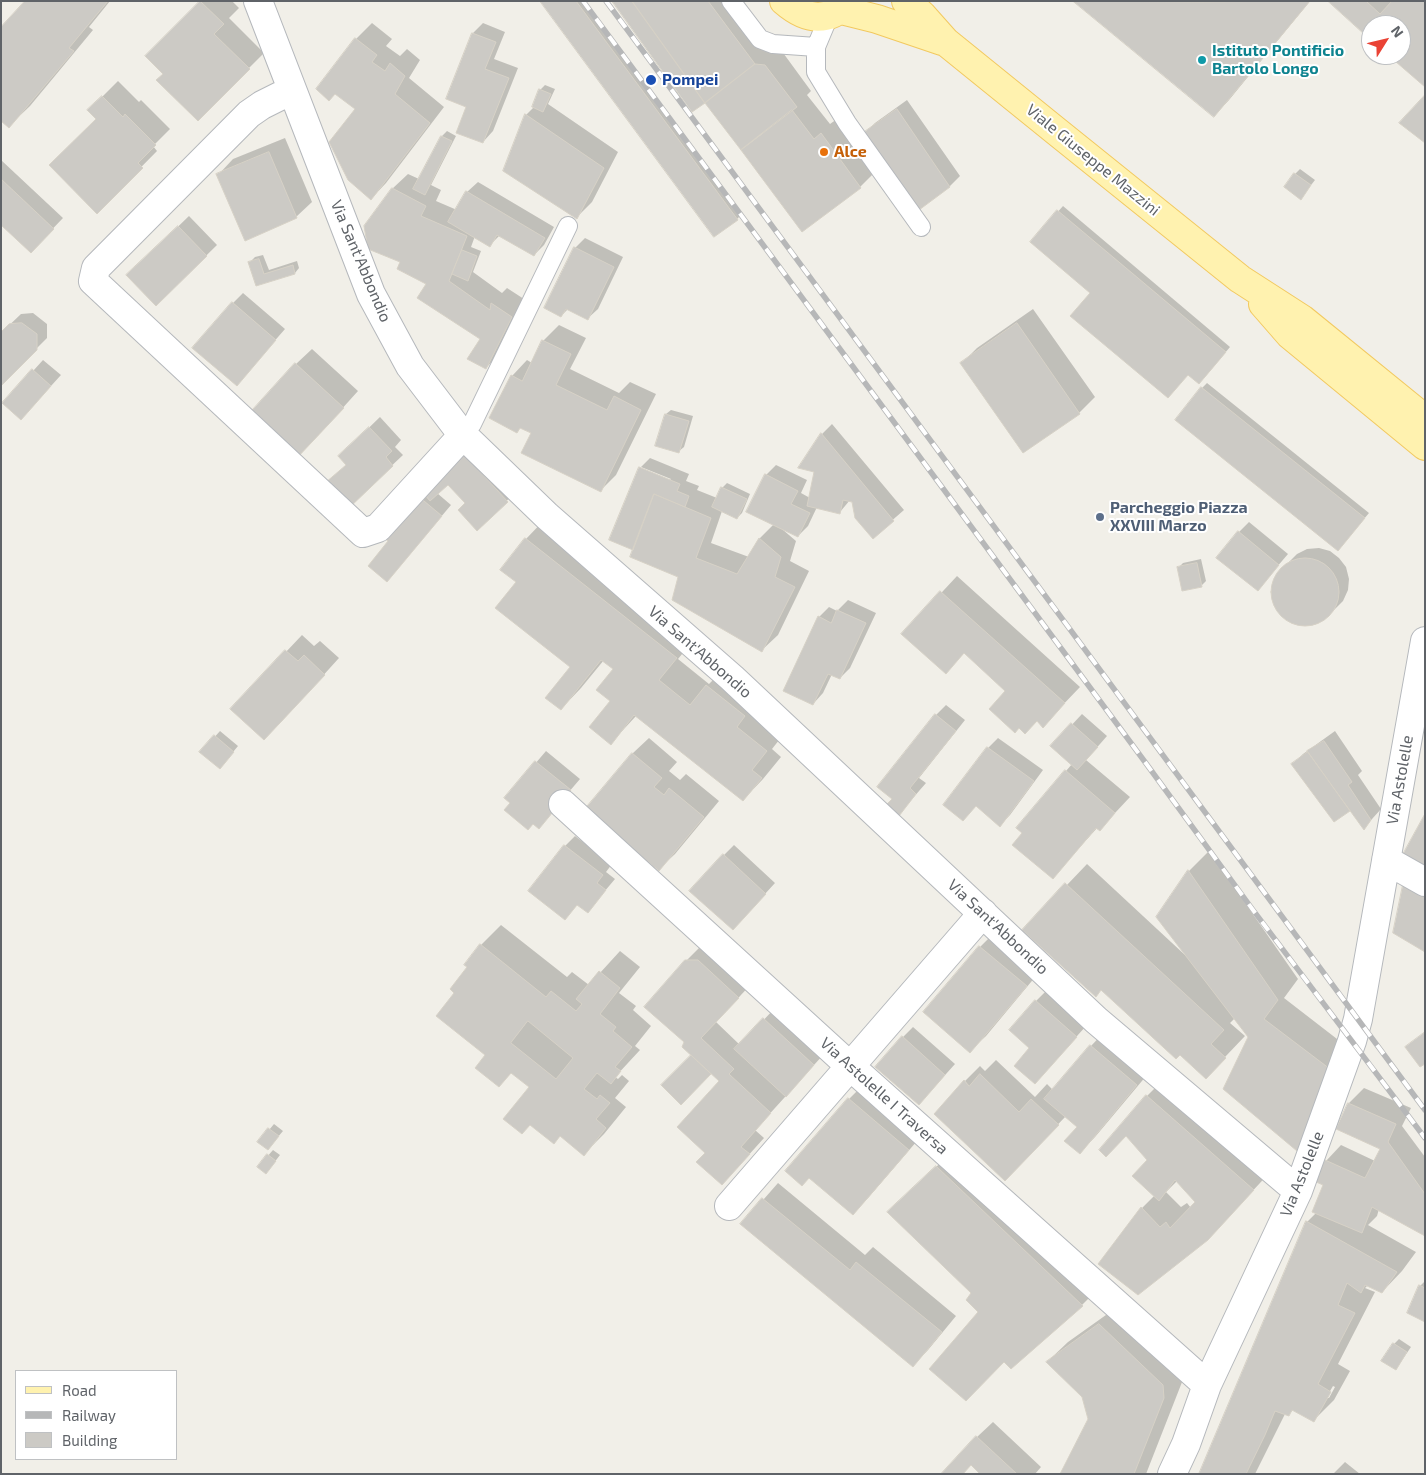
<!DOCTYPE html>
<style>
body{margin:0}
#map{position:relative;width:1426px;height:1475px;overflow:hidden;background:#f1efe8;font-family:"Exo 2",sans-serif}
canvas{display:block}
.frame{position:absolute;inset:0;border:2px solid #5f6368;pointer-events:none}
.legend{position:absolute;left:15px;top:1370px;width:162px;height:90px;box-sizing:border-box;background:#fff;border:1px solid #bfc1c3;margin:0;padding:6px 9px;list-style:none;font-size:15px;color:#5f6368}
.legend li{display:flex;align-items:center;gap:10px;height:25px}
.legend b{width:25px;border:1px solid #bfc1c3}
.north{position:absolute;left:1361px;top:15px;width:50px;height:50px;box-sizing:border-box;background:#fff;border:1px solid #bfc1c3;border-radius:50%;rotate:54deg;font-size:14px;font-weight:700;line-height:20px;text-align:center;color:#5f6368}
.north::after{content:'';display:block;margin:auto;width:18px;height:22px;background:#ea4335;clip-path:polygon(50% 0,100% 100%,50% 72%,0 100%)}
</style>
<div id="map">
<canvas width="1426" height="1475"></canvas>
<div class="frame"></div>
<ul class="legend">
<li><b style="height:6px;background:#fff2af"></b>Road</li>
<li><b style="height:6px;background:#b6b7b8"></b>Railway</li>
<li><b style="height:14px;background:#cccac5"></b>Building</li>
</ul>
<div class="north">N</div>
</div>
<script>
const ctx = document.querySelector('canvas').getContext('2d');
ctx.lineJoin = 'round';
function paint(path, color) { ctx.fillStyle = color; ctx.fill(path, 'evenodd'); }
function strokePath(path, color, width, dash) { ctx.strokeStyle = color; ctx.lineWidth = width; ctx.lineCap = dash ? 'butt' : 'round'; ctx.setLineDash(dash || []); ctx.stroke(path); }
function drawText(font, color, halo, rows, align = 'center') {
  ctx.font = font + ' "Exo 2",sans-serif'; ctx.lineWidth = 4; ctx.setLineDash([]); ctx.textBaseline = 'middle'; ctx.strokeStyle = halo; ctx.fillStyle = color; for (const [text, x, y, turn = 0] of rows) {
    ctx.save(); ctx.translate(x, y); ctx.rotate((+turn || 0) * Math.PI / 180); ctx.textAlign = isNaN(turn) ? turn : align; if (halo) ctx.strokeText(text, 0, 0); ctx.fillText(text, 0, 0); ctx.restore();
  }
}
paint(new Path2D(`
 M27 1H110L89 27 93 30 30 106 9 126Z
 M201 1H232L239 8 229 18 264 53 198 119 165 74 147 56Z
 M541 1H584L742 214 737 219 715 235Z
 M614 1H735L781 50 811 91 807 95 830 124 837 119 875 172 860 187 705 101Z
 M1075 1H1310L1229 100 1214 116Z
 M1330 1H1425V86L1390 55H1401V25H1371V38Z
 M372 23 392 39 386 46 400 56 407 49 420 60 409 78 444 107 386 183 371 199 356 109 335 93 318 89 356 39Z
 M483 23 505 32 494 59 518 68 493 131 483 142 467 106 473 33Z
 M118 81 139 102 141 100 170 129 153 146 157 151 97 212 98 119 89 110Z
 M545 85 555 89 548 104 618 152 592 202 577 217 526 115 534 107 540 90Z
 M907 100 960 176 950 186 920 208 865 133 875 123Z
 M447 131 456 136 431 185 441 190 436 201 457 210 467 192 478 182 554 227 544 245 534 255 500 235 490 245 475 236 471 247 481 251 473 272 502 293 507 288 527 301 501 352 486 368 482 339 428 283 401 261 392 189 408 174 419 179 442 136Z
 M285 138 312 202 296 217 218 175 233 159Z
 M1 160 63 218 41 241 1 224Z
 M1300 169 1315 180 1301 198 1295 174Z
 M1063 206 1230 347 1204 378 1092 292 1031 242Z
 M189 216 217 245 156 305 128 275Z
 M585 238 623 257 598 309 587 319 568 309 561 316 575 248Z
 M263 255 269 270 297 261 299 268 295 273 257 284 250 262 255 257Z
 M243 293 285 329 237 384 233 303Z
 M1033 309 1095 397 1079 413 1024 452 962 363 977 348Z
 M33 313 47 324V338L1 384V333L21 314Z
 M559 325 586 338 570 369 619 393 630 382 656 394 616 475 600 491 533 433 521 427 517 431 512 376 527 360 532 363 543 341Z
 M312 349 358 391 312 442 296 364Z
 M43 360 61 375 31 408 4 403Z
 M1207 383 1369 513 1338 550 1202 388Z
 M671 410 693 416 684 447 679 451 666 414Z
 M380 417 401 440 395 447 403 455 349 506 347 464 350 446Z
 M832 424 904 510 873 537 853 501 850 500 840 512 817 507 808 526 798 536 782 529 796 541 790 561 809 571 778 635 762 650 680 577 634 549 639 469 669 481 671 479 641 467 650 458 689 474 686 481 699 486 697 490 717 498 722 488 727 483 750 494 742 513 737 518 722 511 711 543 749 557 760 538 774 524 766 475 776 465 807 480 801 493 810 498 822 434Z
 M472 442 517 491 477 529 467 503 448 483 437 493 451 505 387 581 390 541 424 492Z
 M546 518 696 637 678 659 709 684 727 666 787 730 772 749 781 757 763 779 743 800 636 716 611 743 614 668 604 660 581 688 561 709 571 667 518 582 526 539Z
 M1249 522 1288 554 1258 589 1239 532Z
 M1319 548 1330 551 1339 558 1346 567 1349 579 1348 590 1343 601 1324 620 1314 625 1302 626 1291 622 1282 616 1275 607 1272 595 1273 584 1278 573 1297 554 1307 549Z
 M1201 559 1206 581 1201 586 1178 568 1183 563Z
 M957 576 1080 687 1058 710 1007 691 965 652 946 672 903 634Z
 M848 600 876 613 850 668 840 678 832 674 823 693 813 704 819 617 829 607 837 611Z
 M302 635 314 646 320 641 339 658 280 723 232 709Z
 M946 705 965 720 919 778 926 783 899 814 893 798 936 715Z
 M1082 714 1107 736 1086 760 1130 797 1100 829 1098 827 1053 877 1066 771 1072 764 1052 746Z
 M220 731 238 746 224 763 201 752Z
 M1335 731 1362 771 1358 775 1381 809 1364 828 1351 809 1334 821 1293 764 1303 754Z
 M649 738 677 762 669 771 680 780 686 774 719 801 675 854 659 869 587 809 633 753Z
 M998 738 1043 770 1010 815 1000 825 988 748Z
 M546 751 580 779 539 827 506 798Z
 M575 836 612 864 606 872 615 879 588 911 578 904 565 918V846Z
 M734 845 775 883 743 918 724 855Z
 M1209 851 1298 979 1284 998 1350 1049 1317 1129 1297 1149 1250 1036 1235 1018 1230 1023 1245 1036 1206 1077 1180 1053 1102 989 1024 930 1087 864 1185 955 1186 954 1157 917 1189 871Z
 M501 925 567 977 572 972 589 985 620 951 640 967 619 993 636 1006 633 1010 651 1026 635 1046 640 1050 615 1077 618 1079 622 1075 629 1081 615 1098 626 1107 604 1134 584 1154 561 1135 553 1143 531 1087 512 1072 499 1085 487 1055 456 993 481 945Z
 M995 932 1041 970 986 1036 970 1051 980 947Z
 M702 945 753 982 716 1022 740 1045 774 1009 824 1054 755 1130 764 1138 737 1168 706 1153 721 1081 711 1072 681 1103 693 1055 685 1041 686 961Z
 M1046 991 1086 1026 1035 1083 1031 1047 1036 1001Z
 M913 1027 955 1064 929 1093 903 1037Z
 M1106 1030 1152 1069 1095 1137 1080 1152 1079 1127 1066 1116 1020 1164 965 1081 980 1066 985 1071 996 1060 1035 1097 1047 1084 1053 1090 1091 1046Z
 M1167 1076 1273 1169 1207 1240 1138 1293 1142 1208 1155 1195 1149 1160 1147 1096ZM1177 1181 1196 1202 1191 1208 1187 1203 1181 1207 1166 1192Z
 M864 1084 923 1134 868 1198 853 1214 849 1099Z
 M1364 1088 1411 1108 1402 1126 1425 1157V1235L1379 1209 1377 1216 1368 1225 1416 1252 1402 1271 1382 1292 1368 1285 1365 1288 1375 1292 1338 1364 1350 1371 1334 1400 1314 1420 1294 1409 1288 1415 1285 1414 1255 1474H1201L1307 1222 1317 1212 1325 1184 1326 1161 1341 1145 1375 1161 1382 1149 1337 1128 1349 1103ZM1333 1386 1335 1387 1329 1398H1326Z
 M274 1124 283 1131 272 1144 259 1142Z
 M957 1147 1102 1285 1082 1305 980 1312 973 1293 889 1212Z
 M273 1150 280 1155 270 1168 258 1167Z
 M778 1183 865 1255 873 1247 956 1316 928 1350 913 1365 742 1224Z
 M1425 1281V1320L1420 1286Z
 M1120 1305 1184 1377 1146 1474H1060L1090 1419 1083 1397 1047 1362 1068 1342Z
 M1399 1339 1411 1347 1396 1369 1394 1344Z
 M993 1422 1041 1467 1035 1474H982L971 1464 977 1437Z
 M1345 1462 1360 1474H1333Z`), '#0003');
const building = new Path2D(`
 M25 1H108L69 48 74 51 9 128 1 121V27Z
 M200 1 224 24 214 34 250 69 198 121 156 80 163 74 145 56Z
 M540 1H576L738 220 714 237Z
 M612 1H632L705 103 692 112Z
 M632 1H708L755 64 705 103Z
 M1073 1 1204 2 1310 1 1214 117Z
 M1328 1H1366L1380 14 1392 1H1425V87L1388 55H1401V25H1371V40Z
 M472 33 496 42 485 69 509 78 483 143 456 133 466 107 446 99Z
 M355 38 377 55 372 62 385 71 390 63 405 76 395 94 430 123 371 200 348 180 329 142 355 109 335 94 329 101 316 89Z
 M755 64 765 65 797 107 741 150 705 103Z
 M539 89 551 94 543 112 532 107Z
 M1425 95V143L1399 123Z
 M102 96 123 117 125 114 156 145 138 163 143 168 97 214 49 165 96 119 87 110Z
 M897 109 950 187 919 210 863 133Z
 M792 110 814 139 821 133 861 188 802 232 741 150Z
 M525 114 604 168 577 219 503 171Z
 M441 136 452 141 425 195 413 189Z
 M269 152 297 218 245 241 216 174Z
 M1294 173 1311 185 1301 200 1284 187Z
 M1 179 54 229 31 253 1 225Z
 M392 188 426 206 421 216 467 236 449 281 490 310 491 303 512 317 486 369 467 359 480 339 417 298 426 284 397 269 400 262 368 249 364 226Z
 M466 191 545 238 534 256 497 235 490 247 448 222Z
 M1057 210 1226 352 1199 384 1188 375 1168 398 1070 316 1090 293 1030 242Z
 M178 226 207 256 156 306 126 275Z
 M574 247 614 267 588 320 566 309 561 317 544 308Z
 M462 250 477 256 468 281 452 274Z
 M259 259 264 274 293 265 295 274 256 286 248 262Z
 M232 302 276 340 237 386 192 348Z
 M22 323 37 334V350L1 386V332L9 324Z
 M1017 323 1080 414 1023 453 960 363Z
 M542 340 571 354 556 385 607 410 614 396 641 410 601 492 521 453 531 433 520 428 517 433 489 418 511 375 522 381Z
 M295 363 344 408 296 459 248 415Z
 M32 369 51 386 21 420 2 403Z
 M1201 387 1365 518 1338 551 1175 420Z
 M665 414 689 421 679 453 655 446Z
 M369 427 392 451 386 457 393 466 349 508 325 483 346 465 338 456Z
 M821 433 894 521 873 539 855 518 852 502 843 500 840 514 807 506 814 472 798 468Z
 M461 451 508 502 477 531 458 510 465 503 448 485 430 501 420 489Z
 M639 467 680 484 677 491 689 496 685 507 654 494 633 550 609 540Z
 M765 474 798 491 791 504 810 513 798 537 746 512Z
 M721 487 747 499 737 519 712 507Z
 M654 494 711 518 696 558 737 574 759 538 781 557 775 577 795 587 762 652 672 600 678 577 630 557Z
 M418 496 442 516 387 582 368 566 388 541 384 538Z
 M1238 531 1279 565 1258 591 1216 558Z
 M525 538 677 658 659 680 690 705 706 685 745 716 737 727 767 751 752 770 762 778 743 801 634 715 611 745 589 727 610 701 596 690 613 669 601 660 561 710 545 698 570 667 495 608 516 582 500 570Z
 M1271 592a34 34 0 1 1 68 0a34 34 0 1 1-68 0Z
 M1197 563 1202 587 1182 591 1177 567Z
 M940 591 1065 703 1043 728 1037 721 1025 734 1019 728 1015 733 989 709 1005 691 964 653 946 674 901 634Z
 M837 610 866 623 840 679 828 674 813 705 783 691 818 616 831 623Z
 M285 650 298 661 304 655 325 675 264 740 230 709Z
 M935 714 956 731 910 788 916 794 899 816 886 805 892 799 877 787Z
 M1071 723 1098 747 1077 770 1050 746Z
 M214 735 234 752 220 769 199 752Z
 M1324 741 1352 782 1348 785 1371 820 1364 830 1307 751Z
 M987 747 1034 781 1000 827 976 806 963 821 943 805Z
 M1308 752 1350 811 1334 822 1291 764Z
 M632 753 662 778 654 787 664 795 669 788 704 817 659 871 585 809Z
 M535 761 571 790 539 829 533 824 528 830 504 810 510 803 504 798Z
 M1065 770 1115 813 1100 831 1096 828 1053 879 1012 845 1022 833 1016 828Z
 M1425 814V871L1401 858Z
 M564 845 603 875 597 883 606 890 588 913 577 905 565 920 528 891Z
 M723 854 766 894 733 930 689 891Z
 M1188 870 1278 1000 1264 1019 1330 1069 1297 1151 1223 1089 1248 1037 1156 917Z
 M1404 880 1425 891V952L1393 933Z
 M1065 883 1224 1030 1211 1044 1226 1058 1206 1079 1180 1055 1176 1059 1101 990 1096 997 1022 930Z
 M480 944 546 997 551 991 576 1011 582 1004 576 999 599 971 620 988 600 1014 616 1027 613 1031 632 1047 615 1067 621 1071 611 1084 597 1073 584 1089 597 1099 600 1095 610 1103 596 1119 606 1128 584 1156 560 1136 554 1144 530 1125 522 1134 503 1119 529 1087 511 1073 499 1087 475 1068 485 1055 436 1016 454 993 450 989 467 967 464 965ZM528 1021 573 1058 556 1079 511 1043Z
 M979 946 1027 986 970 1053 923 1012Z
 M685 960H698L739 998 701 1038 734 1069 729 1074 771 1113 741 1147 750 1154 722 1185 696 1162 705 1153 677 1127 719 1081 682 1047 684 1042 644 1007Z
 M1035 1000 1077 1037 1035 1084 1014 1066 1029 1048 1009 1030Z
 M763 1018 814 1065 786 1097 734 1049Z
 M1425 1032V1064L1420 1067 1405 1047Z
 M902 1036 945 1075 919 1105 875 1067Z
 M1090 1045 1137 1085 1080 1154 1064 1141 1077 1127 1044 1099Z
 M691 1055 711 1074 681 1105 661 1085Z
 M980 1074 1019 1112 1031 1099 1059 1125 1005 1181 934 1114 964 1080 969 1086Z
 M1146 1095 1254 1190 1208 1240 1138 1295 1098 1264 1141 1207 1160 1227 1166 1222 1170 1228 1195 1202 1175 1180 1159 1201 1132 1176 1147 1160 1126 1136 1106 1157 1099 1150Z
 M848 1098 909 1150 853 1215 809 1178 802 1186 785 1171Z
 M1348 1103 1396 1124 1388 1142 1425 1194V1236L1372 1207 1362 1233 1312 1212 1323 1185 1314 1181 1325 1160 1365 1178 1380 1149 1336 1129Z
 M268 1128 279 1136 268 1150 257 1142Z
 M267 1154 276 1161 266 1174 257 1167Z
 M936 1166 1083 1306 1011 1369 1004 1362 966 1401 929 1369 978 1312 966 1300 971 1293 887 1212Z
 M762 1198 850 1270 856 1262 942 1332 913 1367 740 1224Z
 M1306 1221 1397 1272 1382 1293 1365 1285 1361 1293 1347 1283 1338 1305 1355 1313 1318 1384 1331 1392 1314 1422 1292 1410 1289 1416 1275 1411 1265 1435 1246 1474H1199Z
 M1419 1285 1425 1288V1322L1407 1313Z
 M1099 1324 1163 1385 1164 1398 1134 1474H1060L1088 1419 1082 1397 1046 1362Z
 M1393 1343 1407 1352 1396 1370 1381 1361Z
 M976 1436 1017 1474H980L971 1465 963 1474H941Z`);
paint(building, '#cccac5');
strokePath(building, '#d6d1c6', 1);
const lane = new Path2D(`
 M731 1 760 39 773 44 816 47
 M829 16 816 47V72L847 123 921 227
 M463 435 472 424 568 226`);
const street = new Path2D(`
 M258 1 371 294 410 366 461 433 547 516 732 678 1096 1020 1298 1191
 M292 90 262 105 249 114 96 268 93 281 363 533 378 528 463 435
 M563 804 851 1067 1207 1385
 M1386 860 1425 882
 M729 1206 983 913
 M1172 1474 1186 1444 1207 1385 1298 1191 1352 1041 1358 1019 1425 641`);
const primary = new Path2D(`
 M784 1C807 21 828 23 850 1
 M906 1 922 15 946 42 1056 131 1240 279 1302 319 1425 419
 M841 10 877 19 942 41
 M1263 304 1290 335 1425 446`);
strokePath(lane, '#b5b8bc', 20);
strokePath(street, '#b5b8bc', 30);
strokePath(primary, '#f2c960', 30);
strokePath(lane, '#fff', 18);
strokePath(street, '#fff', 28);
strokePath(primary, '#fff2af', 28);
const rail = new Path2D(`
 M583 1 1145 762 1253 910 1425 1138
 M606 1 1425 1110`);
strokePath(rail, '#b6b7b8', 5.5);
strokePath(rail, '#fff', 4, [11]);
for (const [x, y, r, color] of [
 [1202,60,5,"#0f9aa8"],
 [651,80,6,"#1a4fb4"],
 [824,152,5,"#e8710a"],
 [1100,517,5,"#5c6f8a"]
]) { const dot = new Path2D(); dot.arc(x, y, r, 0, 2 * Math.PI); ctx.fillStyle = color; ctx.fill(dot); strokePath(dot, '#fff', 2); }
drawText('bold 16px', '#0d838f', '#fff', [
 ["Istituto Pontificio",1212,51],
 ["Bartolo Longo",1212,69]
], 'left');
drawText('bold 16px', '#164399', '#fff', [
 ["Pompei",662,80]
], 'left');
drawText('bold 16px', '#c56008', '#fff', [
 ["Alce",834,152]
], 'left');
drawText('16px', '#5f6368', '#fff', [
 ["Viale Giuseppe Mazzini",1093,160,39],
 ["Via Sant'Abbondio",361,261,67],
 ["Via Sant'Abbondio",700,652,41],
 ["Via Astolelle",1400,780,-80],
 ["Via Sant'Abbondio",998,927,43],
 ["Via Astolelle I Traversa",884,1096,42],
 ["Via Astolelle",1302,1174,-68]
]);
drawText('bold 16px', '#4e5e75', '#fff', [
 ["Parcheggio Piazza",1110,508],
 ["XXVIII Marzo",1110,526]
], 'left');
</script>
